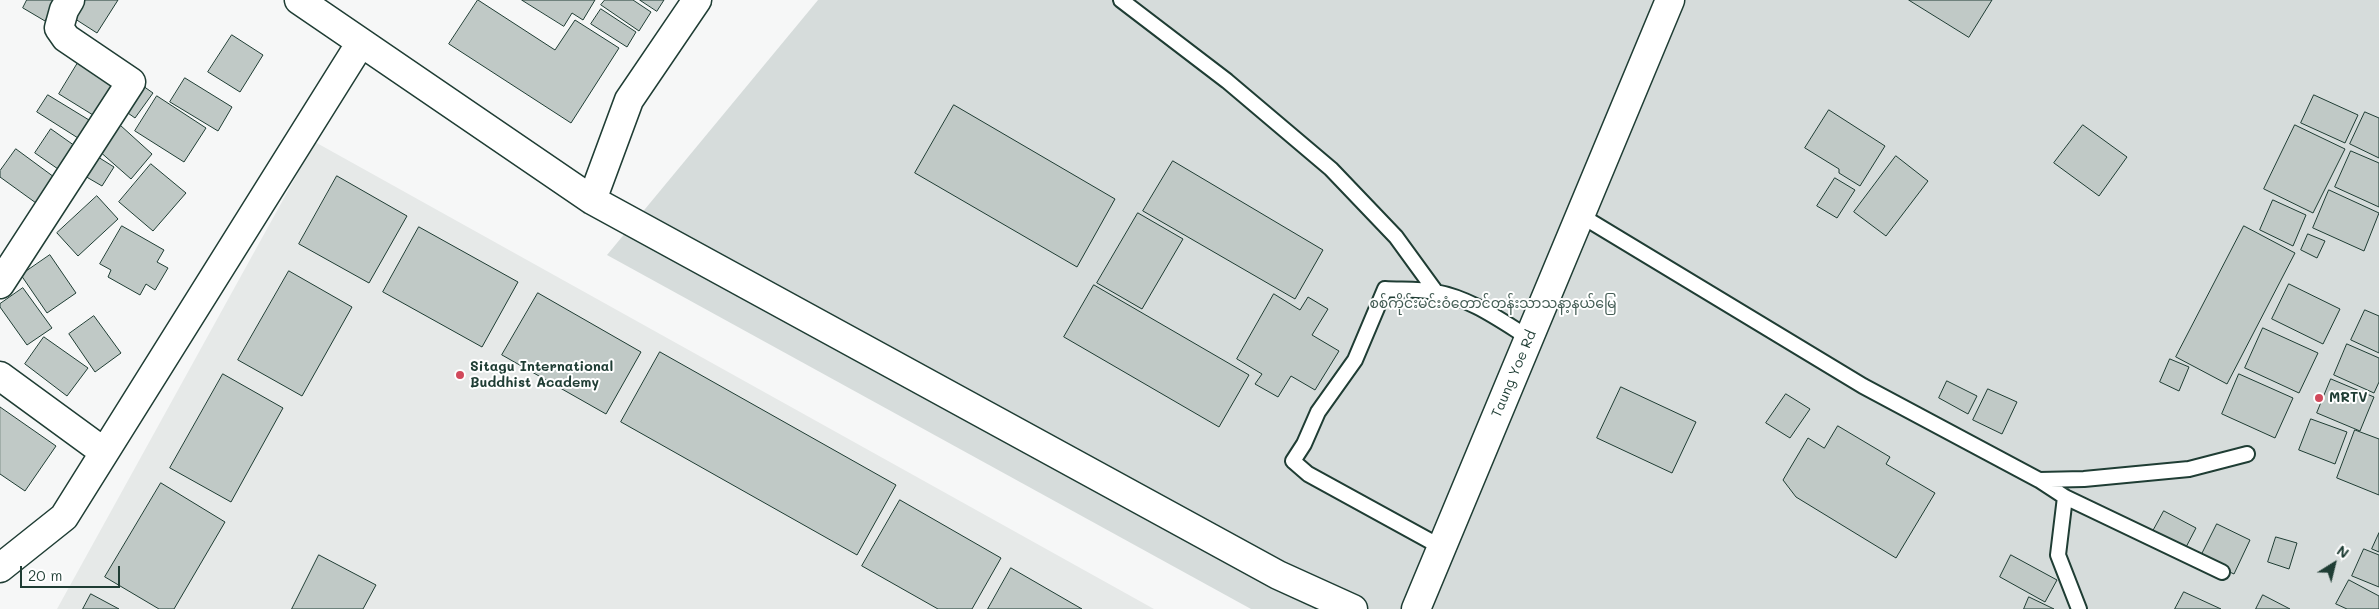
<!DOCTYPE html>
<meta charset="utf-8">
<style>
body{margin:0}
#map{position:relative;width:2379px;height:609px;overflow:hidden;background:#f6f7f7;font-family:Mali,sans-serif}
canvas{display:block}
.north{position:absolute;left:2309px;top:539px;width:50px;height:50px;-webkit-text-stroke:4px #fff;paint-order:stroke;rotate:36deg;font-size:14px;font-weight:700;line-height:20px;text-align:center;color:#1f3d34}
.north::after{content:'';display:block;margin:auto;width:18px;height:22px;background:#1f3d34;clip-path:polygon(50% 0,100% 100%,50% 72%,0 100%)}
.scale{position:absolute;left:20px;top:566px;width:100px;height:22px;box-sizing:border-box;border:2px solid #1f3d34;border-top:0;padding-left:6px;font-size:15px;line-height:18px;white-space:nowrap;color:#1f3d34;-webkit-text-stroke:4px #fff;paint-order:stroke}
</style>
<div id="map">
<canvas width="2379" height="609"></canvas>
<div class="north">N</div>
<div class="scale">20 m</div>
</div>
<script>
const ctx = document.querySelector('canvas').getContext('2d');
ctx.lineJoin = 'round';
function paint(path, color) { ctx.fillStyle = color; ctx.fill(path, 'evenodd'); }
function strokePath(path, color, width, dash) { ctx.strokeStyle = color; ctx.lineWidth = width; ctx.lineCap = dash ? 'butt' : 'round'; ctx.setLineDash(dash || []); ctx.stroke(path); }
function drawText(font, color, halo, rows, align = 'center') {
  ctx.font = font + ' Mali,"Noto Sans Myanmar",sans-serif'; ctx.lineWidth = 4; ctx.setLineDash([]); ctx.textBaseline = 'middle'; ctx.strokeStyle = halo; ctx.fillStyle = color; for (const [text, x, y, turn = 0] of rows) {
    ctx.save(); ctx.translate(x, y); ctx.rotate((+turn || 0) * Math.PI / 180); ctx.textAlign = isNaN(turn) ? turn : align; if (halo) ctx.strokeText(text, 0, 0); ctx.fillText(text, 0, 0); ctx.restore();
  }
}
paint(new Path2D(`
 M315 142 1154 609H57Z`), '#e6e9e8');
paint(new Path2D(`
 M818 0H2379V609H1251L607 255Z`), '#d6dcdb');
const building = new Path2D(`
 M27 0H58L45 21 23 8Z
 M78 0H118L97 33 69 15Z
 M478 0 555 50 575 20 619 48 571 123 449 44Z
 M522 0H595L583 20 572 13 564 26Z
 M605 0H633L651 12 639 31 601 5Z
 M640 0H664L657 11Z
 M1909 0H1992L1969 37Z
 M601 9 636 32 627 47 591 24Z
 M232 35 263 55 240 92 208 72Z
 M79 61 114 82 93 115 59 94Z
 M185 78 232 107 218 131 170 102Z
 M136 81 153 93 135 118 118 106Z
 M48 95 89 120 78 138 37 112Z
 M2314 95 2358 115 2345 143 2301 123Z
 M157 96 206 128 184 162 135 131Z
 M954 105 1115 199 1077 267 915 173Z
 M1829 110 1885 146 1860 186 1839 173V169L1805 148Z
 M2365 112 2379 118V158L2350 144Z
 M120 125 152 154 131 179 98 150Z
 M2083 125 2127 157 2099 196 2054 163Z
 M2295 125 2345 149 2313 213 2264 189Z
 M51 129 75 146 58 169 35 153Z
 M16 149 54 177 36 203 0 177V171Z
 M2351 151 2379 163V207L2335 187Z
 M90 152 114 167 102 186 78 172Z
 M1896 156 1928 181 1886 236 1854 212Z
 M1173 161 1323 250 1295 299 1143 211Z
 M151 164 186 193 153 231 119 202Z
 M337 176 407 216 369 283 299 244Z
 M1835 178 1855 190 1837 218 1817 206Z
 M2329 190 2379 213 2364 251 2313 228Z
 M97 196 118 219 78 256 57 233Z
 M2273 200 2306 215 2293 246 2260 230Z
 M1138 213 1183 239 1142 309 1097 283Z
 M122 226 164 250 157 262 168 268 155 290 146 284 140 295 108 277 111 270 100 264Z
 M2244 226 2295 253 2227 384 2176 357Z
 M419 227 518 282 482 347 383 292Z
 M2308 234 2325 241 2317 258 2301 250Z
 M50 255 76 293 47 313 21 275Z
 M289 271 352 307 302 396 238 360Z
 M2289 284 2340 309 2323 344 2272 319Z
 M1094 285 1249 375 1219 427 1064 337Z
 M23 288 52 328 27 345 0 307V304Z
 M538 293 641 352 606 414 502 355Z
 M1274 294 1300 310 1308 297 1328 309 1312 335 1339 351 1315 390 1291 376 1278 397 1255 384 1262 374 1237 359Z
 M2365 310 2379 316V353L2351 340Z
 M94 316 121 353 95 372 69 334Z
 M2263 328 2318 353 2299 393 2245 368Z
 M44 337 88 368 67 396 25 364Z
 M2347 344 2379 358V382L2374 393 2334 375Z
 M660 352 896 485 857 555 621 422Z
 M2170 359 2189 367 2179 391 2160 382Z
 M223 374 283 408 231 502 170 468Z
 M2239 374 2293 398 2275 438 2222 414Z
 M2331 379 2374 397 2360 431 2317 413Z
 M1947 381 1977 396 1968 414 1939 398Z
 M1621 387 1696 422 1672 473 1597 438Z
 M1988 389 2017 402 2002 434 1973 420Z
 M1786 394 1810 409 1790 438 1766 423Z
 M0 407 56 446 25 491 0 474Z
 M2311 419 2347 432 2335 464 2299 450Z
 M1838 426 1890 457 1886 464 1935 493 1896 558 1796 497 1783 480 1808 438 1824 448Z
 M2355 430 2379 439V495L2337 478Z
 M161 483 225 522 174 609H159L105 577Z
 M900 500 1001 558 972 609H938L862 566Z
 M2164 511 2196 528 2184 551 2152 533Z
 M2217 524 2250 540 2234 574 2200 558Z
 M2379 533V552L2372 549Z
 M2276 537 2297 543 2289 569 2268 562Z
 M2364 549 2379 555V587L2352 576Z
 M319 555 376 585 363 609H292Z
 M2011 555 2057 580 2045 602 2000 577Z
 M1011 568 1082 609H988Z
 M2349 580 2379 596V609H2347L2336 604Z
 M2184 592 2221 609H2175Z
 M91 594 119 609H83Z
 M2263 595 2290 609H2256Z
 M2029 597 2054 609H2024Z`);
paint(building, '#c0c9c6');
strokePath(building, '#1f3d34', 1);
const service = new Path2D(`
 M1121 0 1227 81 1331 169 1396 237 1436 292
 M1580 215 1863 386 2039 480 2065 497 2222 572
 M2039 480 2084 479 2189 469 2247 454
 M2065 497 2058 555 2079 609
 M1441 547 1308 474 1293 461 1304 444 1318 412 1355 360 1385 289C1401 290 1419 289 1435 292 1470 298 1500 320 1529 338`);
const minor = new Path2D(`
 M299 0 592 200 1278 575 1353 609
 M592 200 629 100 697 0
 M0 284 131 82 66 38 59 28 64 10 70 0
 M0 376 104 452
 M0 568 64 517 360 44
 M1416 609 1670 0`);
strokePath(service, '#1f3d34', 18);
strokePath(minor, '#1f3d34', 31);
strokePath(service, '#fff', 14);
strokePath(minor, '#fff', 28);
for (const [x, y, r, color] of [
 [460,375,5,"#d1495b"],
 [2319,398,5,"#d1495b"]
]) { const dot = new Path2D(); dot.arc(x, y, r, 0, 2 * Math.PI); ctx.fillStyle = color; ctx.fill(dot); strokePath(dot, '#fff', 2); }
drawText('14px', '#445d55', '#fff', [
 ["စစ်ကိုင်းမင်းဝံတောင်တန်းသာသနာ့နယ်မြေ",1493,304]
]);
drawText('bold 14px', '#1f3d34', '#fff', [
 ["Sitagu International",470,367],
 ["Buddhist Academy",470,383],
 ["MRTV",2329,398]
], 'left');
drawText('14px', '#1f3d34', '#fff', [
 ["Taung Yoe Rd",1514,374,-67]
]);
</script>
